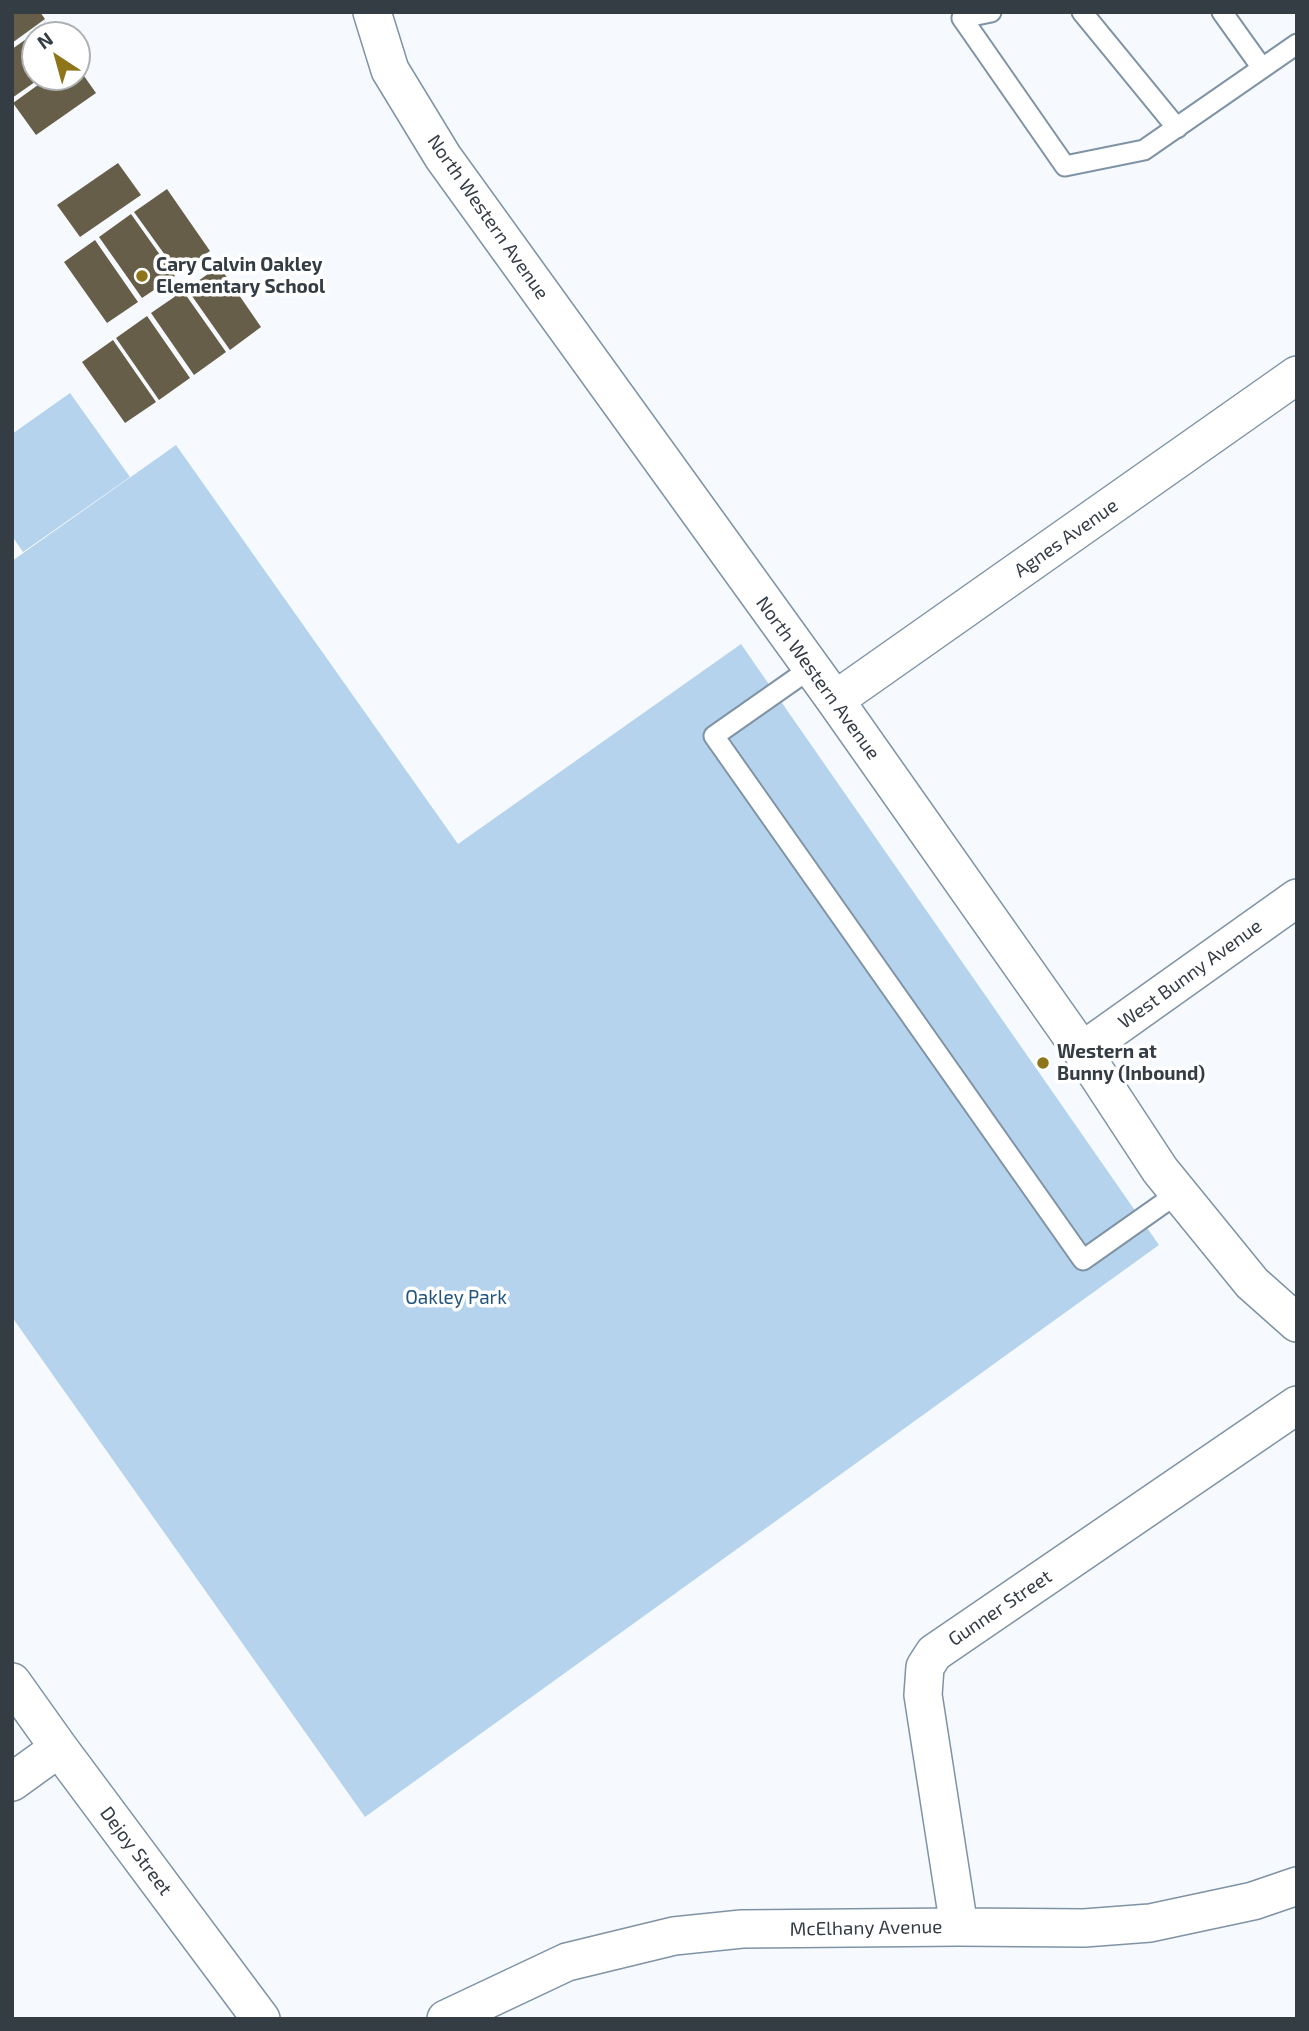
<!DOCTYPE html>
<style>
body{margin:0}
#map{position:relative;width:1309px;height:2031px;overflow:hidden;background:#f6fafe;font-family:"Exo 2",sans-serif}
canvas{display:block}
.frame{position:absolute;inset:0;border:14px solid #343c44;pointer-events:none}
.north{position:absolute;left:21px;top:21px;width:70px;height:70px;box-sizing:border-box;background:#fff;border:2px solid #aeb1b4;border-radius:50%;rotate:324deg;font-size:19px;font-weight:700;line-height:28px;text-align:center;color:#343c44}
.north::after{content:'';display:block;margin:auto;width:24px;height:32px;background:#8e751a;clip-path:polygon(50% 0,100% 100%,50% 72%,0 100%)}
</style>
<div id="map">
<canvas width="1309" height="2031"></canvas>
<div class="frame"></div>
<div class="north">N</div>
</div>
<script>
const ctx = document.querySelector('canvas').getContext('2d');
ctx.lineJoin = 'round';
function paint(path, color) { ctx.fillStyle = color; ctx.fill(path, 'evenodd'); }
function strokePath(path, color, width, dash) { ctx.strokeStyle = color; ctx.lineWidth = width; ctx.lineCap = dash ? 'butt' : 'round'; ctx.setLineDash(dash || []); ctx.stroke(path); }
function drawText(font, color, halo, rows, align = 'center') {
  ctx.font = font + ' "Exo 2",sans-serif'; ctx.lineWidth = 7; ctx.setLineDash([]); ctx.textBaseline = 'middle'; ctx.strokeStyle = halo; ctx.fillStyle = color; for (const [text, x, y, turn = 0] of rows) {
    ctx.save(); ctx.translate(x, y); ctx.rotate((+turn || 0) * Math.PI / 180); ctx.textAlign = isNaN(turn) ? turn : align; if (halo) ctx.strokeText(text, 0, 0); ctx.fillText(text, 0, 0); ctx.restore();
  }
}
paint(new Path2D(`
 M70 393 130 477 23 552 12 536V434Z
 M176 445 458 844 741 644 1159 1245 365 1817 12 1317V561Z`), '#b6d3ee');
paint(new Path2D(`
 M12 12H40L45 19 12 43Z
 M48 24 55 35H35V77H42L12 98V49Z
 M77 66 96 93 36 135 13 103 49 77H77Z
 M118 163 141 195 80 237 57 205Z
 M167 189 210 251 178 273 134 212Z
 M131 214 175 276 142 298 99 237Z
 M95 240 138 302 107 323 64 262Z
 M219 266 261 327 230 350 187 289Z
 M183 291 226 352 194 375 151 313Z
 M147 316 190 378 159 400 116 338Z
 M113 340 156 402 125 423 82 362Z`), '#665e48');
const service = new Path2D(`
 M964 12 962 18 1065 166 1144 150 1297 44
 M1082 12 1177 128
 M1222 12 1262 68
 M962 18 991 12
 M811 668 714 736 1083 1260 1178 1193`);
const minor = new Path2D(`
 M372 12 390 70 443 157 835 700 1082 1051 1160 1170 1252 1283 1297 1323
 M835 700 1297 375
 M1082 1051 1297 898
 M12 1682 59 1748 261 2019
 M12 1782 59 1748
 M959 1927 923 1695 925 1667 934 1653 1297 1405
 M446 2019 567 1962 674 1936 742 1929 959 1927 1084 1928 1150 1923 1253 1901 1297 1886`);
strokePath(service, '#7f93a5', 23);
strokePath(minor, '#7f93a5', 40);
strokePath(service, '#fff', 19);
strokePath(minor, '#fff', 37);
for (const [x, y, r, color] of [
 [142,276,7,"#8e751a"],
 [1043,1063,7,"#8e751a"]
]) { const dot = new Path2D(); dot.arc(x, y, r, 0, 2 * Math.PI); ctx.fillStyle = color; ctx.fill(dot); strokePath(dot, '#fff', 2.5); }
drawText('19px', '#343c44', '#fff', [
 ["North Western Avenue",488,217,55],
 ["Agnes Avenue",1066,538,-35],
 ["North Western Avenue",818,678,54],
 ["West Bunny Avenue",1190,974,-36],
 ["Gunner Street",1000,1608,-34],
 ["Dejoy Street",136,1851,53],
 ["McElhany Avenue",866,1928,-1]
]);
drawText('bold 19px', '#343c44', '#fff', [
 ["Cary Calvin Oakley",156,265],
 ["Elementary School",156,287],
 ["Western at",1057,1052],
 ["Bunny (Inbound)",1057,1074]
], 'left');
drawText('19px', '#215580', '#fff', [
 ["Oakley Park",456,1298]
]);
</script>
